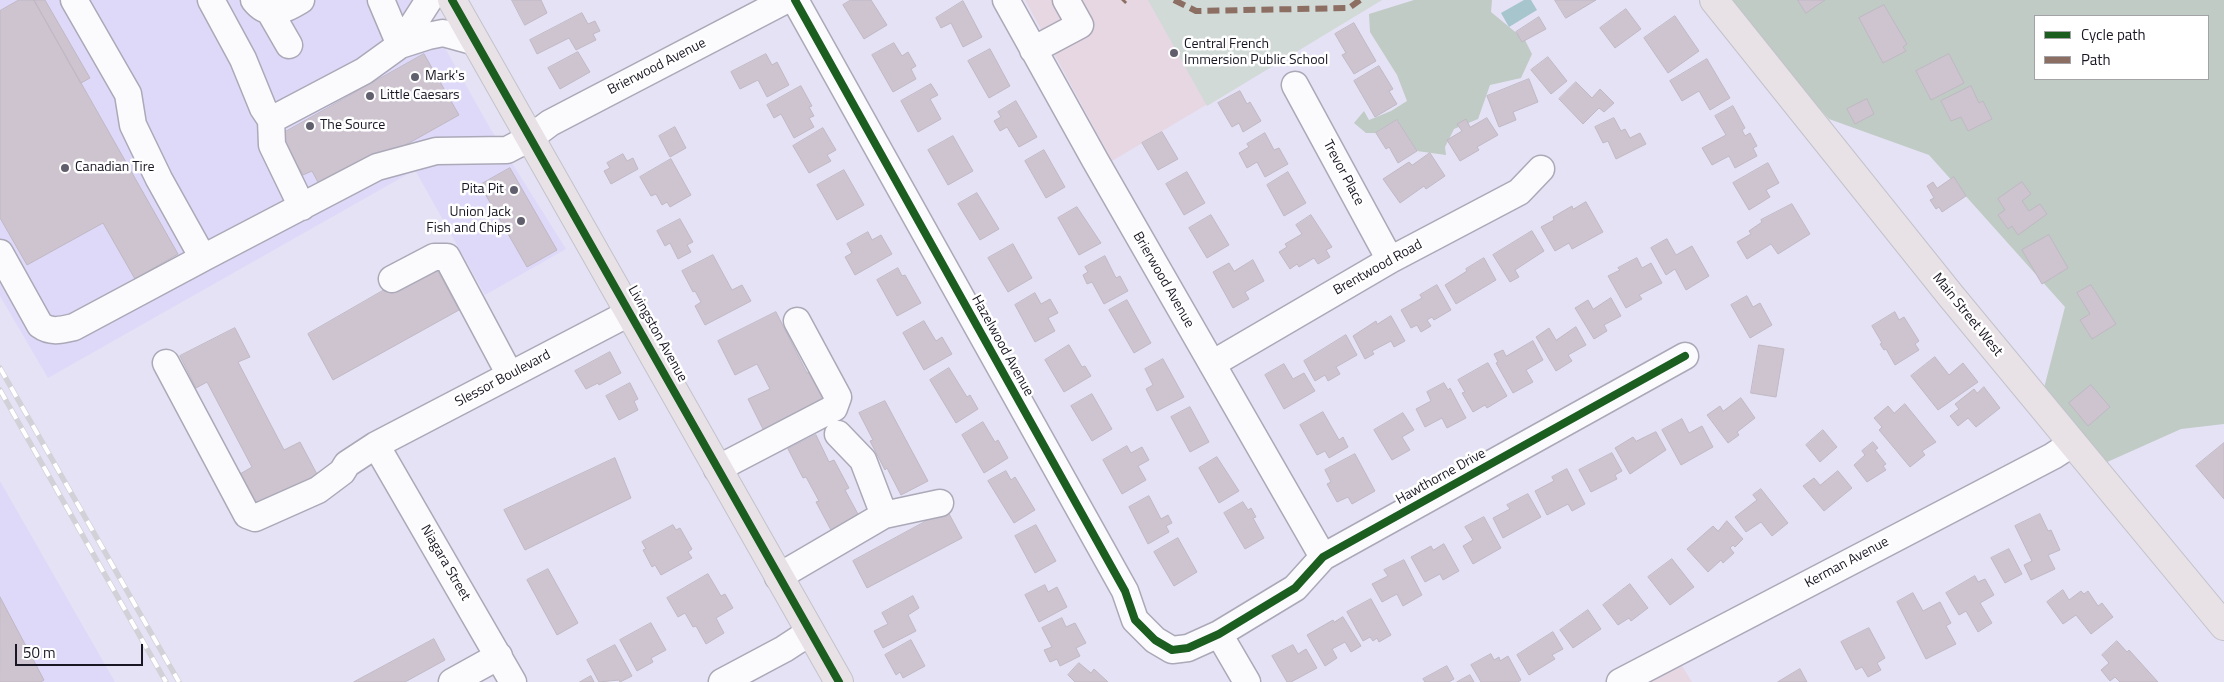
<!DOCTYPE html>
<style>
body{margin:0}
#map{position:relative;width:2224px;height:682px;overflow:hidden;background:#e5e2f5;font-family:"Titillium Web",sans-serif}
canvas{display:block}
.legend{position:absolute;left:2034px;top:15px;width:175px;height:65px;box-sizing:border-box;background:#fff;border:1px solid #a3a2a7;margin:0;padding:6px 9px;list-style:none;font-size:15px;color:#1a1724}
.legend li{display:flex;align-items:center;gap:10px;height:25px}
.legend b{width:25px;border:1px solid #a3a2a7}
.scale{position:absolute;left:15px;top:644px;width:128px;height:22px;box-sizing:border-box;border:2px solid #1a1724;border-top:0;padding-left:6px;font-size:15px;line-height:18px;white-space:nowrap;color:#1a1724;-webkit-text-stroke:4px #fff;paint-order:stroke}
</style>
<div id="map">
<canvas width="2224" height="682"></canvas>
<ul class="legend">
<li><b style="height:6px;background:#1b5e20"></b>Cycle path</li>
<li><b style="height:6px;background:#8d6e63"></b>Path</li>
</ul>
<div class="scale">50 m</div>
</div>
<script>
const ctx = document.querySelector('canvas').getContext('2d');
ctx.lineJoin = 'round';
function paint(path, color) { ctx.fillStyle = color; ctx.fill(path, 'evenodd'); }
function strokePath(path, color, width, dash) { ctx.strokeStyle = color; ctx.lineWidth = width; ctx.lineCap = dash ? 'butt' : 'round'; ctx.setLineDash(dash || []); ctx.stroke(path); }
function drawText(font, color, halo, rows, align = 'center') {
  ctx.font = font + ' "Titillium Web",sans-serif'; ctx.lineWidth = 5; ctx.setLineDash([]); ctx.textBaseline = 'middle'; ctx.strokeStyle = halo; ctx.fillStyle = color; for (const [text, x, y, turn = 0] of rows) {
    ctx.save(); ctx.translate(x, y); ctx.rotate((+turn || 0) * Math.PI / 180); ctx.textAlign = isNaN(turn) ? turn : align; if (halo) ctx.strokeText(text, 0, 0); ctx.fillText(text, 0, 0); ctx.restore();
  }
}
paint(new Path2D(`
 M0 0H418L490 128 566 249 485 295 415 170 48 378 0 296Z
 M0 481 115 682H0Z`), '#ded9f9');
paint(new Path2D(`
 M1025 0H1382L1112 161Z
 M1682 666 1692 682H1651Z`), '#e6d7e3');
paint(new Path2D(`
 M1148 0H1382L1207 106Z`), '#d1dad7');
paint(new Path2D(`
 M1414 0H1492L1491 12 1525 40 1532 54 1521 78 1490 85 1478 119 1454 129 1445 147 1446 155 1417 151 1397 120 1376 133H1366L1354 123 1364 111 1369 120 1391 111 1407 101 1397 75 1370 32 1369 14Z
 M1728 0H2224V424L2181 429 2105 463 2044 388 2065 307 1929 155 1829 119 1761 43ZM2035 16H2208V79H2035Z`), '#bfcbc4');
paint(new Path2D(`
 M1524 0H1531L1537 10 1509 27 1501 13Z`), '#a6c5cd');
const building = new Path2D(`
 M19 0H34L178 254 135 279 103 223 27 265 0 218V11Z
 M34 0H45L90 78 81 83Z
 M512 0H541L547 13 525 25Z
 M851 0H871L887 25 864 39 843 5Z
 M1555 0H1596L1566 18Z
 M1798 0H1825L1806 13Z
 M963 1 982 37 963 47 951 23 941 28 936 18Z
 M1884 5 1907 44 1903 47 1906 51 1883 63 1859 18Z
 M1626 9 1641 29 1615 48 1600 28Z
 M582 13 588 24 595 21 600 31 593 34 596 40 576 50 569 38 537 54 530 40Z
 M1675 16 1699 51 1668 73 1644 38Z
 M1539 17 1546 29 1522 42 1516 32Z
 M1354 23 1376 61 1354 74 1342 55 1346 53 1335 34Z
 M894 43 902 56 908 52 916 66 911 69 916 79 893 92 872 55Z
 M990 49 1010 86 989 98 968 61Z
 M578 52 590 72 560 89 548 68Z
 M424 54 459 115 368 166 364 159 319 184 312 171 303 175 280 135Z
 M766 54 772 65 777 62 789 85 767 97 758 80 740 89 731 72Z
 M1949 54 1964 83 1931 100 1916 71Z
 M1548 57 1567 81 1551 94 1531 70Z
 M1707 59 1730 98 1710 110 1699 91 1682 101 1670 81Z
 M1379 66 1393 89 1389 91 1397 104 1375 117 1354 81Z
 M1529 79 1538 102 1513 112 1516 120 1499 127 1487 96Z
 M1576 82 1592 98 1600 89 1614 103 1604 112 1599 108 1583 124 1559 99Z
 M931 84 938 95 930 99 941 119 918 132 901 101Z
 M801 86 812 106 809 107 814 116 809 118 814 127 794 138 781 114 774 118 767 105Z
 M1971 86 1979 103 1983 101 1992 119 1968 131 1961 117 1951 121 1941 101Z
 M1240 91 1247 104 1250 102 1261 121 1243 132 1239 123 1232 127 1218 103Z
 M1867 99 1874 114 1855 124 1847 109Z
 M1016 101 1037 137 1019 147 1007 127 1000 131 994 121 1001 117 998 112Z
 M1733 106 1745 128 1742 130 1745 136 1750 133 1757 146 1753 148 1757 156 1735 168 1729 156 1712 165 1702 148 1726 135 1715 116Z
 M1487 118 1498 135 1477 147 1479 150 1460 161 1447 140 1462 131 1457 124 1466 119 1470 127Z
 M1614 118 1621 131 1625 129 1630 138 1640 133 1646 144 1616 159 1608 141 1603 143 1595 127Z
 M1397 120 1417 151 1398 163 1389 147 1386 149 1376 133Z
 M675 127 686 148 670 157 659 136Z
 M823 128 836 150 827 155 831 161 809 173 793 146Z
 M1162 132 1178 159 1158 170 1142 143Z
 M1265 133 1274 150 1279 148 1288 164 1265 177 1257 162 1247 168 1239 153 1249 147 1247 144Z
 M953 136 973 171 948 185 928 150Z
 M1044 150 1065 187 1046 198 1025 161Z
 M1430 153 1445 176 1426 189 1424 186 1400 203 1383 179 1409 162 1412 165Z
 M623 154 627 161 633 158 638 169 611 184 604 171 610 168 607 163Z
 M671 159 691 195 670 207 667 202 662 205 656 194 651 196 640 177Z
 M1768 163 1779 183 1766 190 1770 197 1749 210 1733 183Z
 M510 168 557 250 527 267 480 185Z
 M844 170 864 205 837 220 817 185Z
 M1187 172 1205 203 1184 215 1166 184Z
 M1288 172 1306 203 1284 216 1267 185Z
 M1954 177 1966 196 1942 212 1939 207 1936 209 1930 200 1934 198 1927 186 1933 182 1937 188Z
 M2022 182 2031 194 2022 201 2029 211 2040 204 2047 214 2018 235 2012 226 2008 229 1998 215 2005 210 1998 199Z
 M977 193 999 229 980 240 958 204Z
 M1586 202 1603 232 1572 249 1569 243 1555 251 1541 227 1554 220 1553 217 1572 206 1573 209Z
 M1792 204 1810 234 1778 254 1771 244 1747 259 1737 242 1751 234 1749 231 1762 222 1761 220Z
 M1077 207 1101 243 1079 255 1058 218Z
 M1211 215 1229 245 1207 258 1189 228Z
 M1311 215 1332 247 1326 250 1330 257 1318 264 1314 258 1299 267 1297 264 1290 269 1279 252 1287 247 1285 244 1302 234 1296 225Z
 M680 219 693 242 687 245 691 252 678 259 670 243 665 246 657 231Z
 M1532 231 1544 251 1515 270 1519 277 1510 282 1493 255Z
 M868 232 872 240 881 235 892 254 855 275 845 257 852 253 847 244Z
 M2049 235 2068 268 2042 284 2022 250Z
 M1667 239 1676 255 1692 246 1709 276 1686 290 1675 269 1666 275 1651 248Z
 M1013 244 1032 278 1008 292 988 258Z
 M713 255 732 290 742 285 751 301 705 325 695 306 701 302 695 291 693 292 682 271Z
 M1105 256 1116 278 1120 276 1128 291 1104 304 1092 282 1087 284 1083 275 1088 272 1085 267Z
 M1484 258 1496 280 1456 304 1445 285 1467 271 1466 269Z
 M1637 258 1642 268 1651 263 1662 283 1639 295 1642 299 1626 308 1608 276 1620 270 1618 268Z
 M1253 260 1264 281 1245 292 1249 299 1233 308 1213 272 1229 263 1234 271Z
 M433 262 459 310 333 380 308 334Z
 M898 268 902 276 905 275 921 303 897 316 877 280Z
 M1437 285 1451 310 1434 320 1432 317 1427 320 1431 326 1421 332 1417 325 1411 328 1401 310 1422 298 1420 295Z
 M2091 285 2116 324 2092 339 2080 320 2090 314 2077 293Z
 M1035 293 1041 304 1050 299 1058 313 1048 318 1055 331 1035 342 1015 305Z
 M1747 296 1753 307 1760 303 1772 325 1750 338 1731 305Z
 M1611 298 1621 316 1604 325 1607 331 1594 339 1575 308 1588 300 1593 309Z
 M1127 300 1151 343 1134 353 1109 310Z
 M776 312 807 373 810 372 825 402 765 433 748 399 770 389 757 364 735 375 718 341Z
 M1895 312 1899 320 1904 317 1919 341 1915 344 1919 350 1895 365 1886 349 1884 350 1880 344 1882 343 1872 326Z
 M1391 316 1405 341 1394 347 1391 341 1372 351 1374 354 1365 359 1353 336 1376 321 1377 324Z
 M924 321 936 341 942 337 952 354 924 370 903 333Z
 M1576 327 1586 345 1568 355 1572 361 1556 371 1536 337 1549 328 1556 340Z
 M235 328 250 357 238 362 283 448 284 450 300 442 318 476 258 507 240 474 252 467 207 382 196 388 180 356Z
 M1346 335 1357 355 1336 367 1340 374 1328 381 1325 375 1315 381 1304 361Z
 M1533 341 1543 360 1526 370 1533 382 1513 393 1496 363 1498 362 1494 354 1503 350 1506 356Z
 M1069 345 1082 367 1085 366 1091 376 1064 392 1045 360Z
 M1759 345 1784 349 1776 397 1751 393Z
 M610 352 621 373 599 385 598 383 586 389 575 371Z
 M1935 357 1949 375 1963 363 1978 382 1938 410 1911 376Z
 M1163 359 1184 397 1157 411 1146 389 1153 385 1145 369Z
 M1488 363 1507 396 1487 408 1485 405 1473 412 1462 393 1465 392 1458 380Z
 M1284 364 1293 379 1304 373 1315 391 1284 409 1265 375Z
 M949 368 967 397 970 395 978 409 956 423 930 380Z
 M630 383 638 399 634 401 638 410 619 420 606 396Z
 M1444 383 1448 390 1450 388 1466 418 1447 428 1442 418 1425 427 1416 409 1431 401 1427 392Z
 M2091 385 2110 407 2088 426 2069 403Z
 M1984 387 2000 408 1976 427 1968 418 1958 426 1950 416 1959 409 1955 404 1974 389 1977 393Z
 M1092 394 1112 429 1092 441 1071 406Z
 M1741 398 1755 418 1737 432 1739 435 1728 443 1707 415 1720 406 1723 411Z
 M885 401 928 481 901 495 887 468 885 470 870 441 873 440 859 413Z
 M1905 404 1936 442 1922 451 1925 455 1910 467 1879 430 1882 427 1874 418 1888 406 1894 413Z
 M1190 407 1209 442 1190 452 1171 417Z
 M1323 412 1339 440 1343 437 1348 447 1329 458 1325 451 1317 455 1300 425Z
 M1403 413 1414 430 1402 437 1410 450 1392 460 1374 430Z
 M1682 419 1689 433 1702 426 1713 447 1681 465 1662 430Z
 M983 422 995 442 998 440 1008 458 984 473 962 435Z
 M1823 430 1837 447 1820 462 1806 445Z
 M1656 432 1666 450 1630 474 1615 448 1633 437 1636 441Z
 M816 435 829 462 834 460 849 488 845 490 859 516 831 530 816 502 819 501 806 477 803 478 788 449Z
 M1873 442 1878 448 1875 450 1886 464 1883 466 1886 470 1867 482 1854 465 1865 455 1862 451Z
 M2224 443V499L2196 466Z
 M1127 446 1131 453 1142 447 1149 460 1138 466 1146 480 1122 494 1103 460Z
 M1612 453 1622 471 1615 475 1617 479 1591 492 1579 470Z
 M1355 454 1375 491 1352 504 1348 497 1337 502 1327 484 1331 482 1325 470Z
 M1217 457 1239 491 1219 503 1199 468Z
 M615 458 631 498 525 550 504 510Z
 M1567 469 1585 504 1572 511 1568 504 1547 515 1535 491 1554 481 1552 477Z
 M1006 471 1011 480 1015 477 1035 510 1014 523 988 481Z
 M1838 471 1852 488 1824 511 1803 486 1814 478 1820 485Z
 M1761 489 1788 523 1772 536 1761 522 1746 532 1735 517 1757 500 1753 495Z
 M1528 494 1541 517 1503 538 1493 518 1510 509 1507 505Z
 M1149 496 1161 519 1168 515 1172 523 1166 526 1169 532 1148 544 1129 507Z
 M1243 502 1248 510 1251 508 1256 517 1253 518 1264 538 1245 549 1224 513Z
 M947 510 962 538 867 588 853 561Z
 M2040 514 2048 531 2051 530 2060 550 2048 555 2055 569 2031 580 2024 565 2032 561 2015 526Z
 M1484 517 1501 548 1473 564 1463 546 1473 540 1465 527Z
 M1727 521 1743 539 1735 547 1733 545 1730 548 1734 553 1723 563 1721 560 1708 572 1687 549 1713 526 1718 531Z
 M673 525 676 530 680 528 692 549 688 552 692 558 661 575 655 565 652 567 643 550 646 549 642 542Z
 M1036 525 1056 561 1035 573 1015 536Z
 M1178 538 1197 572 1174 586 1154 552Z
 M1444 544 1459 571 1443 580 1440 574 1425 582 1411 557 1431 546 1433 550Z
 M2009 549 2022 574 2005 583 1991 558Z
 M1672 559 1694 587 1670 605 1648 577Z
 M1404 560 1422 595 1403 606 1397 594 1382 602 1372 584 1388 576 1384 570Z
 M548 569 578 623 557 635 527 580Z
 M708 574 721 596 725 594 733 608 716 618 724 633 706 644 696 626 693 627 685 613 678 617 667 598Z
 M1975 576 1978 582 1985 579 1994 595 1980 603 1992 623 1978 632 1966 611 1959 615 1946 593Z
 M1630 584 1648 608 1631 621 1629 618 1618 625 1603 605Z
 M1045 585 1048 592 1057 587 1067 607 1039 622 1025 595Z
 M2063 590 2069 600 2081 591 2084 594 2088 591 2098 606 2102 603 2113 617 2091 634 2076 615 2063 624 2047 602Z
 M1913 593 1923 611 1940 602 1951 623 1946 626 1956 644 1926 659 1897 602Z
 M913 596 919 608 908 615 916 631 883 648 874 631 888 624 882 613Z
 M0 597 44 680 41 682H0Z
 M1371 599 1391 635 1379 642 1377 638 1373 641 1370 637 1363 641 1347 612Z
 M1588 610 1601 629 1573 648 1560 630Z
 M1343 617 1361 646 1351 652 1345 642 1332 649 1337 658 1325 666 1307 635 1333 620 1334 622Z
 M1062 618 1066 627 1075 623 1086 643 1076 648 1080 656 1060 666 1057 659 1050 662 1044 650 1052 647 1042 628Z
 M651 623 666 650 651 658 653 662 637 671 620 640Z
 M1869 628 1885 658 1877 663 1881 670 1868 677 1862 667 1856 670 1841 642Z
 M1553 632 1563 649 1552 655 1555 659 1529 675 1517 655Z
 M434 639 445 660 405 682H354Z
 M911 640 925 666 903 678 900 672 896 675 885 655Z
 M2117 641 2127 652 2129 650 2158 682H2120L2115 677 2110 681 2101 670 2109 663 2102 655Z
 M615 645 632 676 620 682 619 680 599 682 587 660Z
 M1293 645 1298 654 1306 649 1317 668 1291 682H1287L1272 656Z
 M1491 654 1494 660 1499 657 1500 661 1508 656 1521 680 1518 682H1481L1471 665Z
 M1079 663 1091 673 1094 669 1108 682H1075L1068 675Z
 M1447 666 1454 679 1449 682H1425L1423 679Z
 M1800 669 1807 682H1778Z
 M1470 675 1474 682H1457Z
 M591 676 594 682H580Z`);
paint(building, '#cdc4d0');
strokePath(building, '#c0b8c3', 1);
const minor = new Path2D(`
 M74 0 128 94 133 125 159 179 203 258 377 167 436 151 507 150 530 138 550 123 786 0
 M211 0 243 59 263 108 271 120 272 145 302 207
 M254 0C269 19 284 10 301 0
 M381 0 400 45
 M795 0 1125 591 1135 620 1155 640 1172 650 1188 648 1219 634 1295 588 1323 557 1685 356
 M1006 0 1095 160 1323 557
 M270 12 289 45
 M400 45 428 36 443 33 476 42
 M1033 50 1080 25 1066 0
 M1295 85 1390 260
 M271 120 364 71 400 45 429 0
 M0 253 40 325C51 333 61 330 74 327L203 258
 M392 279 434 257H447L510 375
 M166 363 247 515 255 518 318 490 342 472 347 464 376 445 631 312
 M1212 364 1390 260 1519 192 1541 169
 M838 434 863 460 884 515
 M376 445 513 682
 M717 469 834 408 838 397 797 321
 M778 577 884 515 940 503
 M1219 634 1247 682
 M452 682 499 656
 M722 682 784 649 810 632
 M1620 682 2053 456 2073 443`);
const major = new Path2D(`
 M452 0 839 682
 M1714 0 1951 296 2224 626`);
strokePath(minor, '#aba9b7', 29);
strokePath(major, '#c3c2cb', 30);
strokePath(minor, '#fbfbfe', 26);
strokePath(major, '#e8e2e7', 28);
const rail = new Path2D(`
 M0 368 179 682
 M0 390 166 682`);
strokePath(rail, '#d2d1d7', 5.5);
strokePath(rail, '#fff', 4, [11]);
strokePath(new Path2D(`
 M1174 0 1196 11 1349 8 1360 0
 M1123 2 1125 0`), '#8d6e63', 6, [12, 6]);
strokePath(new Path2D(`
 M452 0 839 682
 M795 0 1125 591 1135 620 1155 640 1172 650 1188 648 1219 634 1295 588 1323 557 1685 356`), '#1b5e20', 8);
for (const [x, y, r, color] of [
 [1174,53,5,"#615e6d"],
 [415,77,5,"#615e6d"],
 [370,96,5,"#615e6d"],
 [310,126,5,"#615e6d"],
 [65,168,5,"#615e6d"],
 [514,190,5,"#615e6d"],
 [521,221,5,"#615e6d"]
]) { const dot = new Path2D(); dot.arc(x, y, r, 0, 2 * Math.PI); ctx.fillStyle = color; ctx.fill(dot); strokePath(dot, '#fff', 2); }
drawText('14px', '#1a1724', '#fff', [
 ["Central French",1184,45],
 ["Immersion Public School",1184,61],
 ["Mark's",425,77],
 ["Little Caesars",380,96],
 ["The Source",320,126],
 ["Canadian Tire",75,168],
 ["Pita Pit",504,190,"right"],
 ["Union Jack",511,213,"right"],
 ["Fish and Chips",511,229,"right"]
], 'left');
drawText('14px', '#1a1724', '#fff', [
 ["Brierwood Avenue",657,67,-27],
 ["Trevor Place",1343,173,62],
 ["Brentwood Road",1378,268,-29],
 ["Brierwood Avenue",1163,280,60],
 ["Main Street West",1967,315,51],
 ["Livingston Avenue",657,334,61],
 ["Hazelwood Avenue",1002,346,61],
 ["Slessor Boulevard",503,379,-28],
 ["Hawthorne Drive",1441,477,-29],
 ["Niagara Street",445,563,60],
 ["Kerman Avenue",1847,563,-28]
]);
</script>
